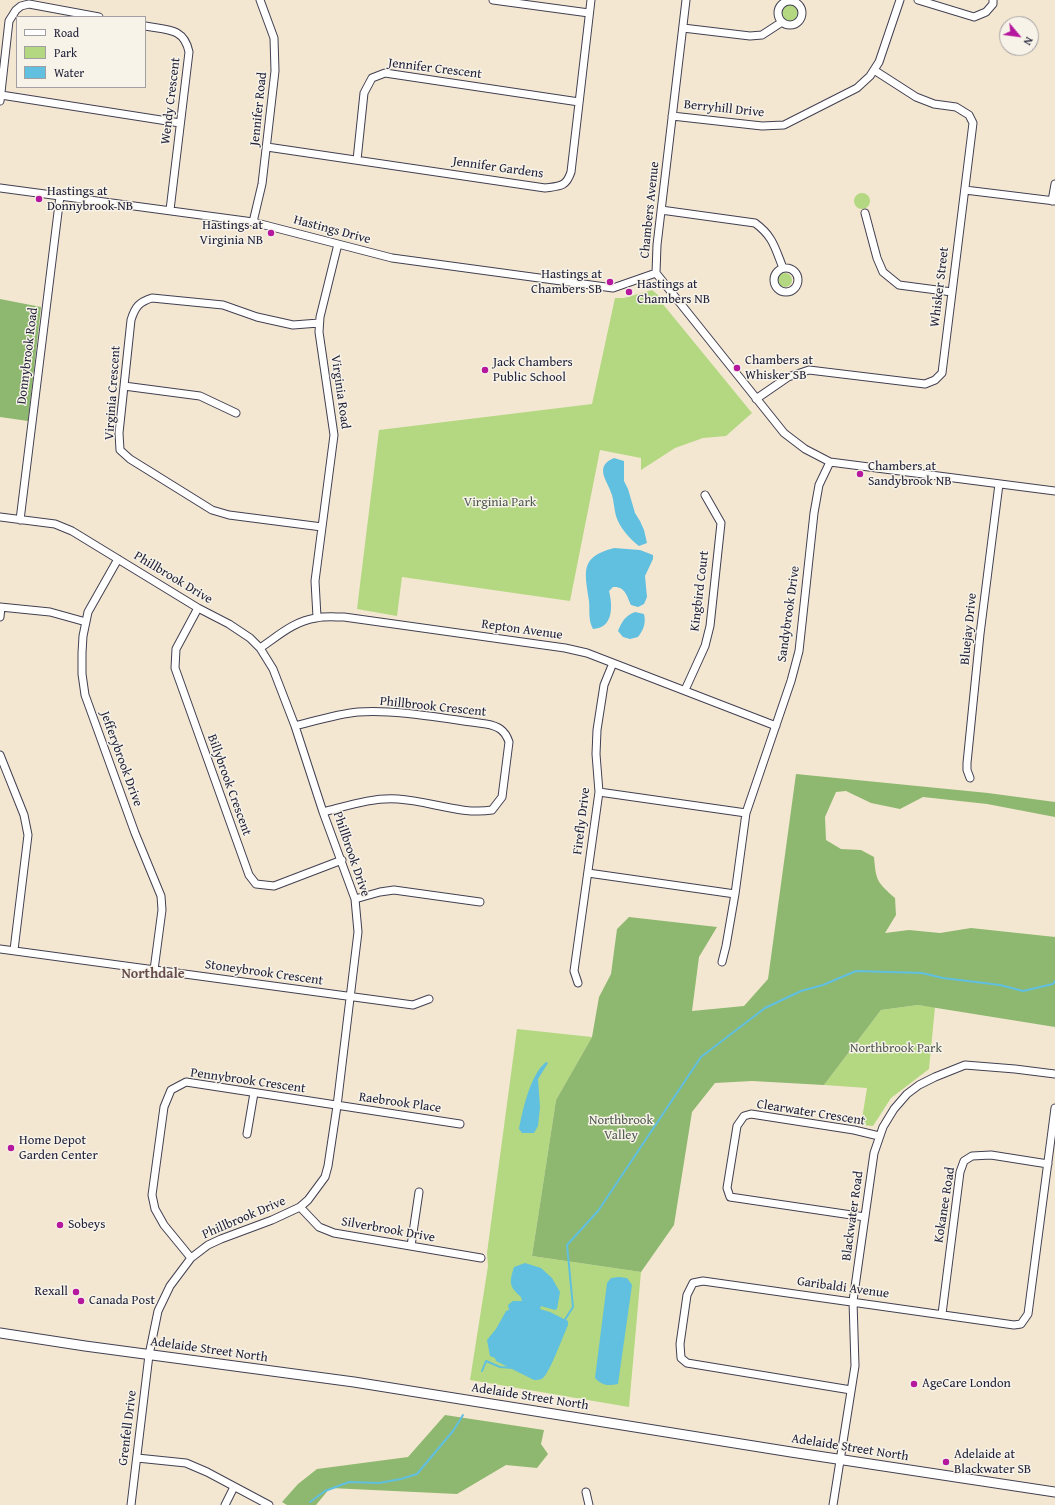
<!DOCTYPE html>
<style>
body{margin:0}
#map{position:relative;width:1055px;height:1505px;overflow:hidden;background:#f4e7d2;font-family:"Gentium Book Plus",serif}
canvas{display:block}
.legend{position:absolute;left:16px;top:16px;width:130px;height:72px;box-sizing:border-box;background:#f7f3e8;border:1px solid #a29fa3;margin:0;padding:5px 7px;list-style:none;font-size:12px;color:#22223b}
.legend li{display:flex;align-items:center;gap:8px;height:20px}
.legend b{width:20px;border:1px solid #a29fa3}
.north{position:absolute;left:999px;top:16px;width:40px;height:40px;box-sizing:border-box;background:#f7f3e8;border:1px solid #a29fa3;border-radius:50%;rotate:119deg;font-size:11px;font-weight:700;line-height:16px;text-align:center;color:#22223b}
.north::after{content:'';display:block;margin:auto;width:14px;height:18px;background:#b5179e;clip-path:polygon(50% 0,100% 100%,50% 72%,0 100%)}
</style>
<div id="map">
<canvas width="1055" height="1505"></canvas>
<ul class="legend">
<li><b style="height:5px;background:#fff"></b>Road</li>
<li><b style="height:11px;background:#b3d881"></b>Park</li>
<li><b style="height:11px;background:#61bfdf"></b>Water</li>
</ul>
<div class="north">N</div>
</div>
<script>
const ctx = document.querySelector('canvas').getContext('2d');
ctx.lineJoin = 'round';
function paint(path, color) { ctx.fillStyle = color; ctx.fill(path, 'evenodd'); }
function strokePath(path, color, width, dash) { ctx.strokeStyle = color; ctx.lineWidth = width; ctx.lineCap = dash ? 'butt' : 'round'; ctx.setLineDash(dash || []); ctx.stroke(path); }
function drawText(font, color, halo, rows, align = 'center') {
  ctx.font = font + ' "Gentium Book Plus",serif'; ctx.lineWidth = 3; ctx.setLineDash([]); ctx.textBaseline = 'middle'; ctx.strokeStyle = halo; ctx.fillStyle = color; for (const [text, x, y, turn = 0] of rows) {
    ctx.save(); ctx.translate(x, y); ctx.rotate((+turn || 0) * Math.PI / 180); ctx.textAlign = isNaN(turn) ? turn : align; if (halo) ctx.strokeText(text, 0, 0); ctx.fillText(text, 0, 0); ctx.restore();
  }
}
paint(new Path2D(`
 M782 13a8 8 0 1 1 16 0a8 8 0 1 1-16 0Z
 M854 201a8 8 0 1 1 16 0a8 8 0 1 1-16 0Z
 M778 280a7 7 0 1 1 14 0a7 7 0 1 1-14 0Z
 M652 290 658 295 662 303 752 413 726 436 703 438 675 448 641 470V458L600 450 570 601 402 577 397 616 357 609 379 430 592 404 615 298H624Z
 M918 1005 935 1007 929 1069 891 1098 873 1126 861 1125 867 1088 824 1085 881 1010Z
 M517 1029 592 1037 556 1100 532 1256 641 1272 629 1407 470 1380 488 1266 487 1253Z`), '#b3d881');
paint(new Path2D(`
 M0 299 41 307 28 421 0 417Z
 M796 774 988 793 1055 802V817L987 804 923 797 900 809 871 803 846 791 836 792 825 817 826 840 841 849 861 850 874 857C876 881 877 882 895 898L896 915 885 933 909 930 940 933 971 928 1055 937V1027L918 1005 881 1010 824 1085 752 1081 715 1083 692 1112 674 1225 641 1272 532 1256 556 1100 592 1037 599 997 611 974 617 929 629 917 717 927 699 957 692 1011 744 1006 768 979Z
 M445 1415 544 1430 541 1444 548 1454 537 1468 506 1465 457 1494 330 1488 316 1505H287L282 1502 298 1484 317 1469 408 1457Z`), '#8eb86f');
paint(new Path2D(`
 M614 458 624 461V481L628 489 635 513 640 521 644 530 647 543 639 546C629 538 620 528 616 516 614 509 614 502 612 495 608 481 593 467 614 458Z
 M614 548 640 550 653 555V559L645 576 647 597 644 604 638 607 631 605C627 596 625 586 613 587L609 591C613 607 613 628 593 629 588 620 590 611 589 601 585 572 579 557 614 548Z
 M635 612 644 614C646 623 644 629 638 637L630 639 623 637 618 631C622 621 625 616 635 612Z
 M546 1062 548 1063 538 1079 540 1107 538 1126 534 1133H522L519 1129C523 1109 530 1075 546 1062Z
 M525 1263 541 1268 552 1278 560 1292 557 1309 555 1310 541 1306 540 1309 550 1312 568 1321V1325C563 1336 550 1372 543 1378 540 1380 537 1380 534 1380L496 1361 495 1358 490 1356 487 1340 496 1329 506 1311 509 1310 508 1305 513 1301H522L521 1297C509 1286 509 1283 514 1267Z
 M619 1277 627 1278 632 1285 618 1384C609 1386 602 1386 595 1378L607 1283 611 1278Z`), '#61bfdf');
strokePath(new Path2D(`
 M564 1321 573 1307 567 1245 598 1211 701 1057 765 1008 801 991 823 985 856 971 922 973 943 978 1000 985 1023 991 1053 984 1055 981
 M482 1371 486 1361 500 1367 513 1368
 M310 1502 325 1491 349 1482 379 1483 401 1479 417 1474 453 1431 463 1415`), '#61bfdf', 2);
const minor = new Path2D(`
 M493 0 589 13
 M686 0 657 245 656 273 784 433 805 449 830 462 1055 491
 M918 0 974 17 986 12 993 4V0
 M778 13a12 12 0 1 1 24 0a12 12 0 1 1-24 0Z
 M145 26C166 30 184 27 189 52L170 210
 M683 28 750 36 762 35 782 22
 M1 95 180 123
 M0 101 9 21 16 10 21 6 29 4 99 17
 M672 116 762 126 784 125 857 88 870 76 879 62 900 0
 M267 147 545 188C560 186 566 187 571 172L591 0
 M357 160 364 93 372 78 385 73 579 102
 M0 188 253 222 392 258 613 288 656 273
 M965 190 1055 201
 M1052 201 1055 184
 M661 210 755 223C773 236 775 248 783 268
 M865 213 877 258 883 272 899 285 952 292
 M253 222 262 184 275 71 274 38 260 0
 M774 280a12 12 0 1 1 24 0a12 12 0 1 1-24 0Z
 M319 323 293 325 257 317 223 305 152 298C139 302 135 307 131 320L119 433 120 450 130 459 212 510 229 515 322 527
 M124 386 200 396 236 413
 M756 399 788 377 809 370 925 384 935 380 942 373 973 123 969 115 956 107 934 104 916 97 874 70
 M0 517 55 524 72 531 198 608 229 624 250 638 260 648 273 669 295 726 323 812 355 899 358 932 337 1106 328 1166 325 1177 308 1200 300 1207 272 1220 221 1239 208 1245 191 1258 170 1286 158 1311 149 1355 131 1505
 M20 520 60 196
 M118 559 88 612 83 636 82 653V674L85 695 135 833 161 896 162 910 154 970
 M0 607 50 612 86 622
 M198 608 176 649 175 668 249 875 256 884 274 886 342 860
 M0 617 1 607
 M317 617 315 581 334 435 319 332 320 317 338 244
 M260 648C278 636 294 621 316 618 325 616 335 617 344 617L565 648 587 653 776 726
 M685 690 705 646 710 626 721 523 705 495
 M295 726C315 721 337 714 358 712 397 709 446 719 486 724 498 726 505 730 509 742L502 797 492 810C461 815 430 801 398 799 373 797 347 806 323 812
 M0 755 24 815 28 835 14 950
 M970 778 967 770V763L980 634 999 484
 M599 792 746 813
 M588 873 735 894
 M355 899 380 892 394 890 480 902
 M0 949 413 1005 429 999
 M722 962 726 946 735 894 746 813 791 681 799 651 814 513 819 485 830 462
 M578 983 574 971 599 792 596 754 597 730 604 685 613 663
 M247 1134 254 1093
 M300 1207 319 1227 334 1233 481 1258
 M865 1217 730 1197 727 1188 737 1126 744 1116 751 1114 854 1130 879 1136
 M411 1246 419 1192
 M191 1258 164 1225 155 1209 152 1195 164 1107 171 1090 186 1082 460 1124
 M942 1314 960 1172 964 1161 972 1156 991 1155 1048 1164
 M851 1390 687 1363 681 1358 680 1344 687 1295 693 1283 703 1281 1014 1325 1021 1324 1028 1314 1055 1108
 M137 1458 186 1463 207 1472 269 1505
 M586 1492 589 1505
 M225 1505 234 1487
 M833 1505 855 1366 853 1301 874 1153 883 1127 894 1109 907 1094 919 1085 935 1077 965 1065 1015 1069 1055 1074`);
const major = new Path2D(`
 M0 1333 85 1346 354 1382 791 1452 1055 1492`);
strokePath(minor, '#424052', 9);
strokePath(major, '#424052', 11);
strokePath(minor, '#fff', 7);
strokePath(major, '#fff', 9);
for (const [x, y, r, color] of [
 [39,199,4,"#b5179e"],
 [271,233,4,"#b5179e"],
 [610,282,4,"#b5179e"],
 [629,292,4,"#b5179e"],
 [737,368,4,"#b5179e"],
 [485,370,4,"#b5179e"],
 [860,474,4,"#b5179e"],
 [11,1148,4,"#b5179e"],
 [60,1225,4,"#b5179e"],
 [76,1292,4,"#b5179e"],
 [81,1301,4,"#b5179e"],
 [914,1384,4,"#b5179e"],
 [946,1462,4,"#b5179e"]
]) { const dot = new Path2D(); dot.arc(x, y, r, 0, 2 * Math.PI); ctx.fillStyle = color; ctx.fill(dot); strokePath(dot, '#f7f3e8', 1.5); }
drawText('13px', '#22223b', '#f7f3e8', [
 ["Jennifer Crescent",435,69,7],
 ["Wendy Crescent",171,101,-83],
 ["Jennifer Road",259,109,-84],
 ["Berryhill Drive",724,109,6],
 ["Jennifer Gardens",498,168,8],
 ["Chambers Avenue",650,210,-84],
 ["Hastings Drive",332,230,15],
 ["Whisker Street",940,287,-83],
 ["Donnybrook Road",28,356,-83],
 ["Virginia Road",340,392,82],
 ["Virginia Crescent",113,393,-86],
 ["Phillbrook Drive",173,578,31],
 ["Kingbird Court",700,591,-83],
 ["Sandybrook Drive",789,614,-82],
 ["Bluejay Drive",969,629,-84],
 ["Repton Avenue",522,630,8],
 ["Phillbrook Crescent",433,707,6],
 ["Jefferybrook Drive",121,759,70],
 ["Billybrook Crescent",229,785,70],
 ["Firefly Drive",582,821,-83],
 ["Phillbrook Drive",351,854,71],
 ["Stoneybrook Crescent",264,973,8],
 ["Pennybrook Crescent",248,1081,8],
 ["Raebrook Place",400,1103,8],
 ["Clearwater Crescent",811,1113,9],
 ["Kokanee Road",945,1205,-81],
 ["Blackwater Road",853,1216,-82],
 ["Phillbrook Drive",244,1218,-23],
 ["Silverbrook Drive",388,1230,10],
 ["Garibaldi Avenue",843,1288,8],
 ["Adelaide Street North",209,1350,8],
 ["Adelaide Street North",530,1397,9],
 ["Grenfell Drive",128,1428,-83],
 ["Adelaide Street North",850,1448,9]
]);
drawText('13px', '#22223b', '#f7f3e8', [
 ["Hastings at",47,192],
 ["Donnybrook NB",47,207],
 ["Hastings at",263,226,"right"],
 ["Virginia NB",263,241,"right"],
 ["Hastings at",602,275,"right"],
 ["Chambers SB",602,290,"right"],
 ["Hastings at",637,285],
 ["Chambers NB",637,300],
 ["Chambers at",745,361],
 ["Whisker SB",745,376],
 ["Jack Chambers",493,363],
 ["Public School",493,378],
 ["Chambers at",868,467],
 ["Sandybrook NB",868,482],
 ["Home Depot",19,1141],
 ["Garden Center",19,1156],
 ["Sobeys",68,1225],
 ["Rexall",68,1292,"right"],
 ["Canada Post",89,1301],
 ["AgeCare London",922,1384],
 ["Adelaide at",954,1455],
 ["Blackwater SB",954,1470]
], 'left');
drawText('13px', '#4e5950', '#f7f3e8', [
 ["Virginia Park",500,503],
 ["Northbrook Park",896,1049],
 ["Northbrook",621,1121],
 ["Valley",621,1136]
]);
drawText('bold 14px', '#664d4d', '#f7f3e8', [
 ["Northdale",153,974]
]);
</script>
